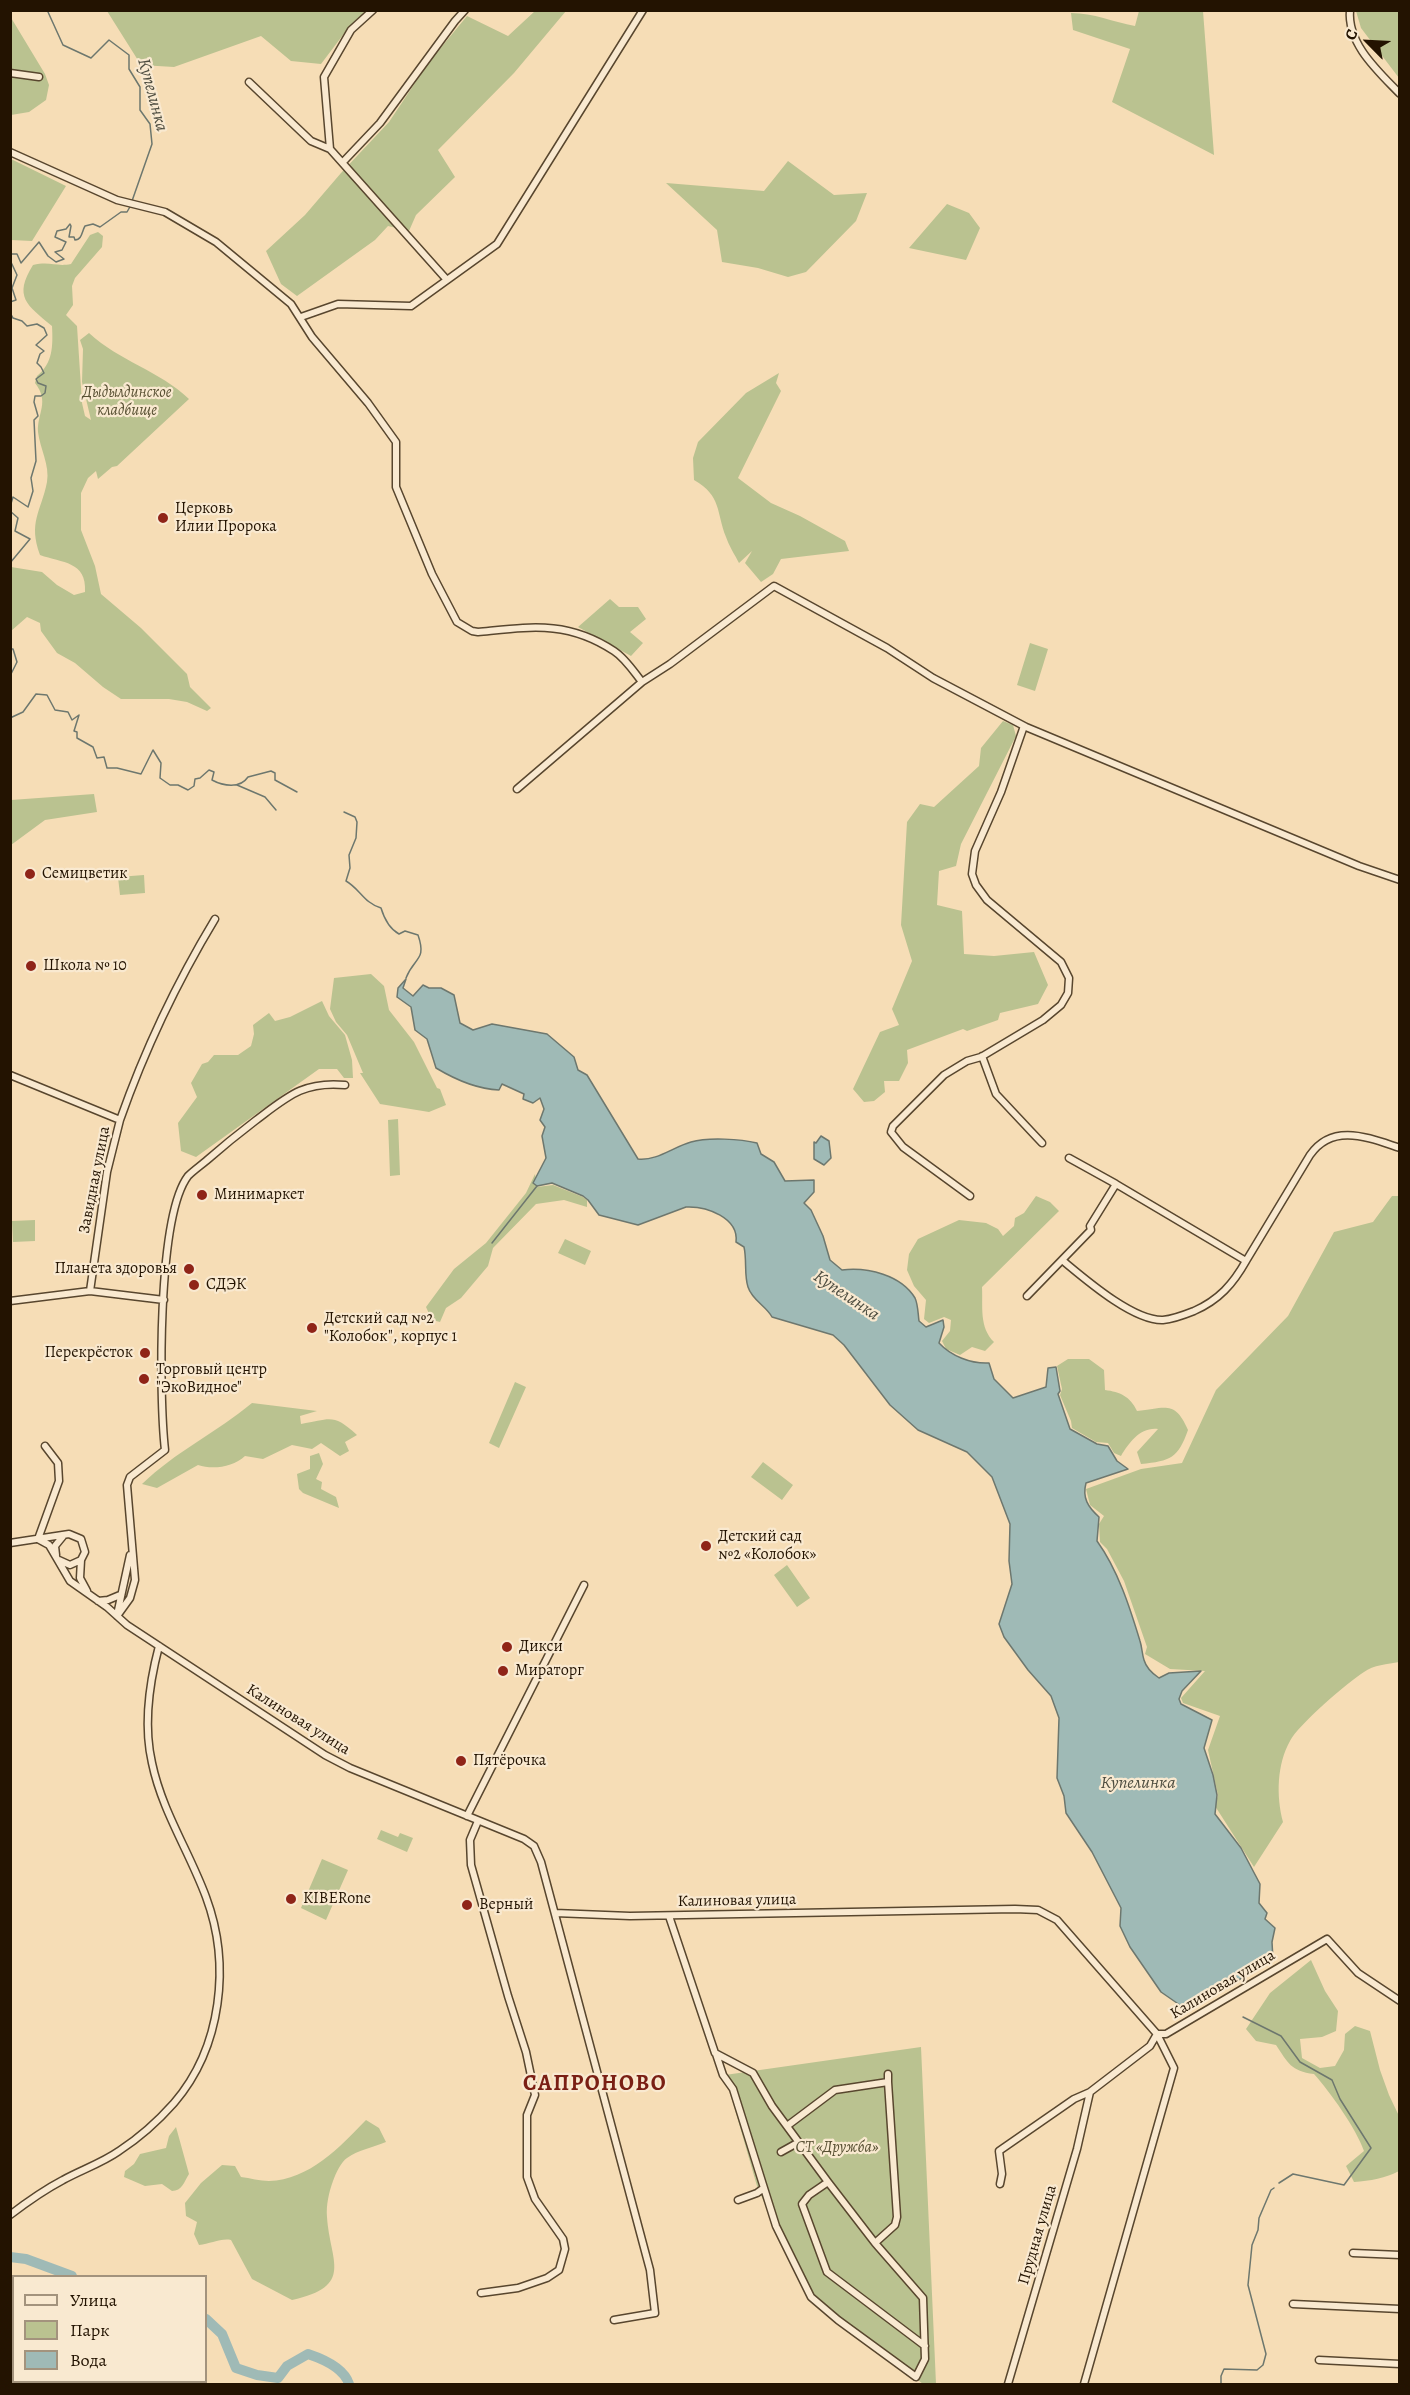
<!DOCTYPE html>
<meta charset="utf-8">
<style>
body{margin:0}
#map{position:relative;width:1410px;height:2395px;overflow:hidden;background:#f6ddb6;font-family:Alegreya,serif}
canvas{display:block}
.frame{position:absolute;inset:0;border:12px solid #231301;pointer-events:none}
.legend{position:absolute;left:12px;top:2275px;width:195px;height:108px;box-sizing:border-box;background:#f9e9d0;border:2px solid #a3937d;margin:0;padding:8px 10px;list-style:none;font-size:18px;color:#231301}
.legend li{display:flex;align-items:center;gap:12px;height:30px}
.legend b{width:30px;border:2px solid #a3937d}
.north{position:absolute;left:1338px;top:12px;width:60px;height:60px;-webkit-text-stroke:4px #f9e9d0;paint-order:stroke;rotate:294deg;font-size:16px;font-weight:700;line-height:24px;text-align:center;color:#231301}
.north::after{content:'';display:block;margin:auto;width:21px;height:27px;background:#231301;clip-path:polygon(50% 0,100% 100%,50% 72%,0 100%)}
</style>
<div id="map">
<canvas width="1410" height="2395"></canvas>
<div class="frame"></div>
<ul class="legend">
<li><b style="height:8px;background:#f9e9d0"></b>Улица</li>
<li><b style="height:16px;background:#bac290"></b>Парк</li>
<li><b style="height:16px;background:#9fbab6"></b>Вода</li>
</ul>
<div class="north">С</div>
</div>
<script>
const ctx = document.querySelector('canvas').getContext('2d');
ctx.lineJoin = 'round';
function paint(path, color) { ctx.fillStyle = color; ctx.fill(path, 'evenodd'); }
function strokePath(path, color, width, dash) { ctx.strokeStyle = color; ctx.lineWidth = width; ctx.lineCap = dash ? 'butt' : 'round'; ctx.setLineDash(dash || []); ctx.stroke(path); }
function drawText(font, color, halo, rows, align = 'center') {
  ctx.font = font + ' Alegreya,serif'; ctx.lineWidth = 4.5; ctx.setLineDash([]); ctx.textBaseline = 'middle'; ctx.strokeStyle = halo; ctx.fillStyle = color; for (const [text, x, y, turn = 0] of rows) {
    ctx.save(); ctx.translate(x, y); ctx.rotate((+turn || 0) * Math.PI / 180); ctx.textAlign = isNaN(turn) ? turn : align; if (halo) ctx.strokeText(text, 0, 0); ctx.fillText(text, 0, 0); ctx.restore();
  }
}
paint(new Path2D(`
 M107 11H366L349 27 321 64 291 61 261 36 174 67 141 65Z
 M535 11H566L514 73 438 150 455 177 416 215 409 231 388 226 375 240 297 296 281 284 266 251 305 215 341 173 389 122 429 62 467 16 508 36Z
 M1139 11H1203L1214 155 1112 102 1130 49 1073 30 1071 13C1094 13 1113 22 1135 26Z
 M1356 11H1399V78L1361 28Z
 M10 16 45 74 49 85 46 100 29 112 11 115Z
 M11 159 66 186 32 241 11 240Z
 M788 161 834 195 867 193 856 221 806 272 788 277 758 268 722 262 717 230 666 183 764 191Z
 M947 204 969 213 980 228 966 260 909 248Z
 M98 232 103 236 102 247 75 278 72 286 73 305 66 315 77 326 82 403 85 416 91 420 82 382 83 349 80 340 89 333C119 361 160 371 189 399L117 466 112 467 98 479 96 471 88 478 81 493V530L95 566 101 594 141 628 187 674 190 687 211 708 207 711 187 702 169 699H121L103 687 75 663 57 653 41 631 40 623 27 617 11 631V567L42 572 57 585 74 595 85 592C87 561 62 563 40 555 28 522 41 512 47 482 50 465 40 449 38 432 37 413 50 402 35 383L37 376C53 363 53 346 52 326 27 305 13 297 33 265 50 261 56 267 71 264L90 235Z
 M779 373 776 383 781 391 738 478 771 503 800 516 845 541 849 551 781 559 773 574 761 582 745 563 752 551 739 563C735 555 729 546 726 537 716 512 722 496 694 480L693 458 698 442 746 393Z
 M610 599 619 607H638L646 619 630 632 643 643 631 656 578 627Z
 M1030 643 1048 649 1035 691 1017 685Z
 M1003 721 1013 725 1016 736 961 844 956 866 939 871 937 905 962 911 964 954 994 956 1034 952 1048 985 1038 1004 1000 1013 998 1020 967 1031 963 1029 907 1050 908 1063 899 1081H884L885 1092 874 1101 864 1102 853 1089 880 1032 899 1025 892 1009 912 961 901 925 907 822 920 804 934 807 979 766 981 748Z
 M94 794 97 812 45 820 11 845V800Z
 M144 875 145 893 120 895 118 877Z
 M371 974 384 986 389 1010 414 1042 437 1088 440 1089 446 1105 429 1112 380 1104 360 1073H363L347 1035 336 1022 330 1009 334 978Z
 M322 1001 329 1016 345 1035 352 1060 353 1078H344L337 1069H319L196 1157 181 1151 178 1123 197 1097 191 1083 202 1064 208 1062 214 1055H238L251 1046 254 1034 253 1025 269 1013 275 1021 290 1017Z
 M398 1119 400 1175 390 1176 388 1120Z
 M535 1174 537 1187 553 1185 583 1197 587 1200V1207L564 1200 536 1204 493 1248 488 1266 461 1298 446 1308 440 1322 432 1320 426 1307 454 1269 486 1243 526 1193Z
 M1036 1196 1050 1202 1059 1211 982 1287C983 1307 979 1327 994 1342L985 1351 972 1347 960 1355 946 1349 942 1341 950 1331 951 1320 944 1317 929 1323 924 1319 926 1300 914 1286 907 1270 909 1254 918 1239 959 1220 986 1223 998 1229 1003 1236 1014 1226 1015 1218 1024 1213Z
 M1392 1196H1399V1662C1388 1664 1373 1665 1364 1672 1348 1682 1298 1725 1290 1741 1277 1764 1276 1796 1283 1822L1254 1867 1215 1806 1218 1795 1208 1750 1220 1716 1183 1703 1181 1698 1205 1671 1170 1669 1145 1654 1147 1647 1124 1581 1107 1549 1100 1542 1099 1524 1104 1516 1090 1505 1086 1489 1141 1469 1182 1463 1216 1390 1288 1316 1334 1232 1373 1222Z
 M35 1220V1241L13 1242 12 1221Z
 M565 1239 591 1251 585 1265 558 1253Z
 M1068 1359H1089L1104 1370 1105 1390C1120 1392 1130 1396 1137 1411 1166 1408 1175 1400 1188 1430 1178 1458 1171 1461 1141 1464L1137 1452 1158 1429C1140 1427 1129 1443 1121 1456L1114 1453 1108 1443 1096 1442 1072 1428 1071 1421 1060 1395 1062 1389 1057 1366Z
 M515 1382 526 1387 499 1448 489 1443Z
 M252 1403 317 1411 300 1416 301 1424C331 1419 333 1413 357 1435L345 1442 349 1451 340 1456 321 1443 312 1449 292 1445 263 1459 245 1456C233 1467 213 1470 198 1465L157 1488 142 1484C175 1452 217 1432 252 1403Z
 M319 1453 323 1464 316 1479 322 1482 321 1489 336 1497 339 1508 303 1493 299 1489 297 1474 310 1469V1456Z
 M763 1462 793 1485 782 1500 751 1477Z
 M787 1565 810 1598 797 1607 774 1575Z
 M381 1830 398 1837 400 1833 413 1838 407 1852 377 1839Z
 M322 1859 348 1870 326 1920 301 1908Z
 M1311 1960 1325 1991 1338 2011 1336 2031 1322 2037 1300 2039 1302 2058 1320 2068 1335 2066 1344 2050 1345 2034 1355 2026 1370 2031 1380 2070 1389 2095 1399 2116V2171C1386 2178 1370 2181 1354 2182L1346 2166 1364 2151C1356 2128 1330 2092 1314 2074 1291 2071 1288 2063 1276 2045L1256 2041 1246 2029 1270 1993Z
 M921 2047 936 2384H923L813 2296 777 2232 757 2186 725 2075Z
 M366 2120 379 2128 386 2142C374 2147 358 2150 347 2158 341 2162 336 2173 333 2181 329 2192 326 2205 327 2217 330 2262 355 2286 292 2300L252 2279 231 2240C221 2238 210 2244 199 2245L194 2234 197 2222 186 2216 185 2203 201 2183 222 2165 235 2166 241 2177C250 2178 260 2181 269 2181 309 2180 340 2147 366 2120Z
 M176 2127 189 2174C184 2182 182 2191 172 2191L162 2184 145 2186 124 2177 125 2171 134 2164 140 2154 166 2148 169 2136Z`), '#bac290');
const water = new Path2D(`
 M406 979 403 988 413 996 423 985 429 988H441L454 995 460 1023 473 1030 492 1024 547 1034 574 1057 578 1070 587 1075 638 1159C657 1161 673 1147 691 1142 708 1137 741 1139 757 1143L761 1154 774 1162 785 1181 814 1180V1192L804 1203 811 1210 823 1236 830 1260 842 1270C868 1267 901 1275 915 1298 918 1304 918 1314 919 1321L926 1327 943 1320 944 1327 939 1343C951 1356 971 1364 989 1363L994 1379 1013 1398 1046 1387 1048 1368 1056 1367 1060 1391 1058 1394 1070 1429 1097 1444 1108 1446 1117 1461 1128 1469 1086 1483C1082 1498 1088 1507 1099 1517L1097 1541C1118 1570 1130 1608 1140 1641 1142 1647 1142 1654 1144 1660 1146 1667 1153 1674 1159 1678L1169 1673 1201 1671 1182 1691 1179 1699 1181 1704 1212 1720 1204 1748 1213 1775 1217 1795 1215 1814 1241 1848 1260 1884 1259 1903 1267 1913 1265 1919 1275 1928 1272 1942 1273 1960 1187 2010 1161 1992 1130 1947 1120 1926 1121 1908 1092 1852 1066 1813 1064 1796 1057 1778 1059 1718 1051 1696 1028 1670 1004 1637 999 1624 1012 1584 1009 1561 1010 1524 992 1477 967 1452 918 1430 890 1405 844 1345 833 1335 772 1317C766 1306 752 1300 748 1287 744 1275 747 1260 744 1247L736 1242C739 1218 707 1206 686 1207L638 1225 599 1215 588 1200 583 1196 552 1183 537 1186 533 1183 546 1158 542 1136 545 1127 540 1120 544 1109 540 1098 533 1103 523 1099 524 1094 502 1084 499 1090C476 1089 456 1080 436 1068L427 1039 415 1030 411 1007 397 997 398 988Z
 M821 1136 829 1141 831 1158 824 1165 814 1159V1142L816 1143Z`);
paint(water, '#9fbab6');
strokePath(water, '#6d776e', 1.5);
strokePath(new Path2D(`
 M49 10 48 12 63 45 91 58 109 40 129 55V69L140 87V110L150 124 152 144 132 201
 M10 254H17L21 263 39 242 48 256 56 262 64 259 55 252 62 250 66 242 55 237 57 231 66 229 70 224 71 226 69 237H74L75 240C82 240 82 231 85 226L93 224 100 227 121 212H127L131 205
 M10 260 17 275 12 288 16 300 10 302
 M10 313 13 318 22 321 27 326 37 324 44 328 47 335 36 345 44 351 40 354 37 363 41 367 44 373 36 379 38 383 46 386 45 393 41 396H35L34 402 38 416 34 420 36 461 31 478 33 491 28 507 13 497 10 507
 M10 511 18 518 15 531 30 539 10 563
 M10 649H13L17 662 10 676
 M10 718 23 712 36 694 47 695 55 710 68 712 72 720 79 715 74 731 77 732V738L93 747 97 758 104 757 107 768H117L141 774 153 750 161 763 160 778 170 785H178L188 790 194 786 195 779 200 778 209 770 214 772 212 780C223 786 240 789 248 777L271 771 275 773V780L297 792
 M237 785 265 797 276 810
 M344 812 355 817 357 822 356 838 349 855 350 868 346 881C360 889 364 903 381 908 384 918 390 929 399 934L405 931 418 935C427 961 414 957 406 978
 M492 1243 537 1186
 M1243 2017 1281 2036 1300 2062 1332 2080 1340 2099 1371 2148 1344 2185 1293 2174 1279 2183
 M64 2384 65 2382
 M1221 2384V2376L1224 2369 1257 2370 1263 2365 1266 2354 1248 2285 1252 2245 1258 2230 1259 2218 1271 2190 1274 2188`), '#6d776e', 1.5);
strokePath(new Path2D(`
 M10 2257 26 2259 72 2276
 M10 2305 14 2307
 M206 2319 222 2334 236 2368 257 2375 278 2378 287 2366 308 2354C323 2359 344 2368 349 2384
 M10 2358H14`), '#9fbab6', 10);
const minor = new Path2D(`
 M373 10 351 30 324 77 330 149 447 280
 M1350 10C1347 44 1378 71 1400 94
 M10 73 39 77
 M249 82 311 141 330 149
 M10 152 117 200 165 212 216 242 291 304 312 337 368 403 396 442V487L432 574 457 622 472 631 478 632C530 627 567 620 614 651 625 658 634 672 642 682
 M343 162 380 123 455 21 465 10
 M301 317 338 304 411 306 497 244 643 10
 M517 789 642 682 670 664 774 586 887 648 933 678 1026 727 1359 866 1400 880
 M982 1056 996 1094 1042 1143
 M10 1075 120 1120 107 1172 90 1291
 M120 1120C145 1049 177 982 215 919
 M1116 1184 1246 1261 1310 1155C1333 1122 1369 1138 1400 1148
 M970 1196 903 1147 891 1132 893 1126 944 1075 967 1061 981 1057 1043 1020 1061 1005 1068 993 1069 978 1061 962 987 900 976 885 972 874 975 851 1001 792 1024 726
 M1062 1260C1085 1279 1133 1321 1163 1320 1174 1319 1184 1315 1194 1311 1219 1300 1233 1284 1246 1261
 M1027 1296 1091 1230 1090 1226 1116 1184 1069 1158
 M10 1301 90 1291 164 1300
 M38 1539 49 1545 70 1581 107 1607 127 1625 325 1755 350 1768 524 1839 534 1846 541 1862 650 2270 655 2313 614 2320
 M38 1539 59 1481 58 1463 45 1446
 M10 1543 69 1534 81 1539 85 1552 81 1560 70 1565 59 1560
 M56 1555 55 1546 64 1535
 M81 1560 80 1578 87 1591
 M98 1601 108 1600 120 1595
 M117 1615 130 1555
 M117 1616 130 1598 135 1580 127 1485 130 1477 165 1450C159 1397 157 1217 188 1176 193 1171 200 1166 206 1161 222 1147 238 1134 255 1121 287 1097 303 1081 345 1085
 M467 1816 584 1585
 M478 1821 470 1840 471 1865 508 1996 526 2052 535 2095 527 2115V2177L535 2199 563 2239 565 2249 559 2270 547 2278 518 2288 481 2293
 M555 1913 630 1916 1015 1909 1038 1910 1057 1920 1157 2034 1174 2068 1084 2384
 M669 1916 715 2053 753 2073 772 2106 828 2182 875 2243 923 2298 925 2359 916 2377 838 2320 811 2297 776 2226 764 2188 757 2193 738 2200
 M1157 2034H1166L1327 1939 1358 1973 1400 2001
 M716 2054 723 2075 733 2089 764 2188
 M787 2126 835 2090 888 2082V2074
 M781 2152 799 2142
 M828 2182 809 2195 802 2204 827 2272 925 2346
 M1000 2184 1002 2174 999 2151 1074 2099 1090 2092 1150 2046 1157 2034
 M10 2215C27 2202 44 2190 63 2180 81 2170 102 2163 119 2151 139 2138 158 2121 174 2103 222 2047 231 1964 206 1897 189 1851 162 1811 152 1763 143 1724 149 1684 159 1646
 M875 2243 895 2225 897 2217 888 2082
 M1353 2253 1400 2255
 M1293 2304 1400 2309
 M1319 2360 1400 2364
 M1008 2384 1077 2149 1090 2092`);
strokePath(minor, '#58462e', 9);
strokePath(minor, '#f9e9d0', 6);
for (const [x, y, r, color] of [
 [163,518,6,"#8f2418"],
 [30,874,6,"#8f2418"],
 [31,966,6,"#8f2418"],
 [202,1195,6,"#8f2418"],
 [189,1269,6,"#8f2418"],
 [194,1285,6,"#8f2418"],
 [312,1328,6,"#8f2418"],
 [145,1353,6,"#8f2418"],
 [144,1379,6,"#8f2418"],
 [706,1546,6,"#8f2418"],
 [507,1647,6,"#8f2418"],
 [503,1671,6,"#8f2418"],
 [461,1761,6,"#8f2418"],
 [291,1899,6,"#8f2418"],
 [467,1905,6,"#8f2418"]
]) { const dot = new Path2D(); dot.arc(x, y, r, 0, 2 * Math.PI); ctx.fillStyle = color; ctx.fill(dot); strokePath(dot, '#f9e9d0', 2); }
drawText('italic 16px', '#585033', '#f9e9d0', [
 ["Дыдылдинское",127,393],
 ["кладбище",127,411],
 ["СТ «Дружба»",837,2148]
]);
drawText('16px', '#231301', '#f9e9d0', [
 ["Церковь",175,509],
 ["Илии Пророка",175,527],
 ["Семицветик",42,874],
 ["Школа № 10",43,966],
 ["Минимаркет",214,1195],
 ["Планета здоровья",177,1269,"right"],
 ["СДЭК",206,1285],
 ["Детский сад №2",324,1319],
 ["\"Колобок\", корпус 1",324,1337],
 ["Перекрёсток",133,1353,"right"],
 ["Торговый центр",156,1370],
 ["\"ЭкоВидное\"",156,1388],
 ["Детский сад",718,1537],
 ["№2 «Колобок»",718,1555],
 ["Дикси",519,1647],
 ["Мираторг",515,1671],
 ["Пятёрочка",473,1761],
 ["KIBERone",303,1899],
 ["Верный",479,1905]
], 'left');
drawText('16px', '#231301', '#f9e9d0', [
 ["Завидная улица",95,1180,-79],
 ["Калиновая улица",298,1720,32],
 ["Калиновая улица",737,1901,-1],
 ["Калиновая улица",1223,1985,-31],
 ["Прудная улица",1038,2235,-74]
]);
drawText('italic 18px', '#4e4d40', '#f9e9d0', [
 ["Купелинка",152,95,75],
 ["Купелинка",846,1296,34],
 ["Купелинка",1138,1784]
]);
ctx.letterSpacing = '1.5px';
drawText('bold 22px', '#7a1f14', '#f9e9d0', [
 ["САПРОНОВО",595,2085]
]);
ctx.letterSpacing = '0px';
</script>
